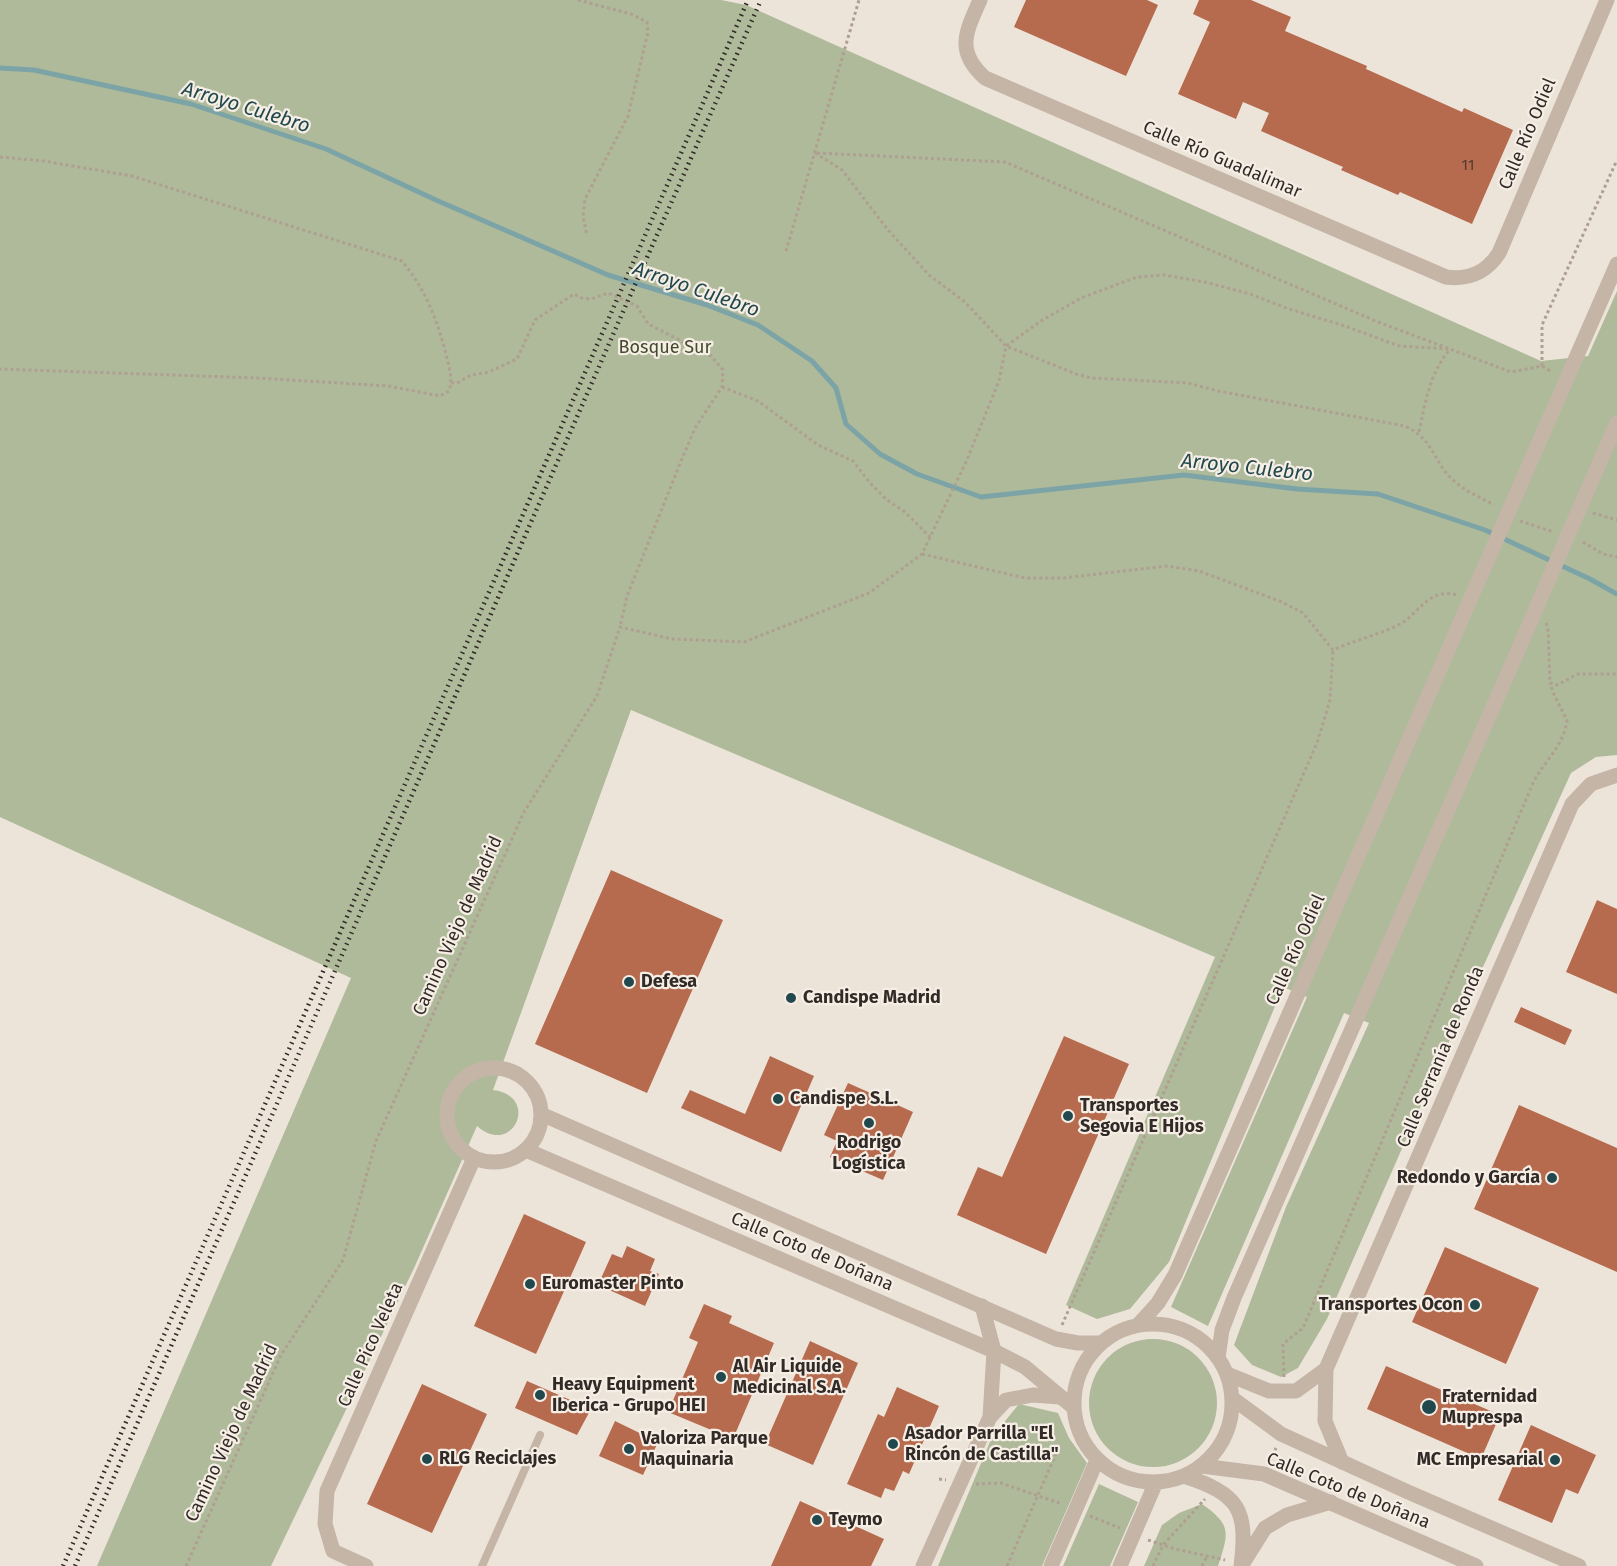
<!DOCTYPE html>
<meta charset="utf-8">
<style>
body{margin:0}
canvas{display:block;background:#ede4d9}
</style>
<canvas width="1617" height="1566"></canvas>
<script>
const ctx = document.querySelector('canvas').getContext('2d');
ctx.lineJoin = 'round';
function paint(path, color) { ctx.fillStyle = color; ctx.fill(path, 'evenodd'); }
function strokePath(path, color, width, dash) { ctx.strokeStyle = color; ctx.lineWidth = width; ctx.lineCap = dash ? 'butt' : 'round'; ctx.setLineDash(dash || []); ctx.stroke(path); }
function drawText(font, color, halo, rows, align = 'center') {
  ctx.font = font + ' "Fira Sans",sans-serif'; ctx.lineWidth = 4.5; ctx.setLineDash([]); ctx.textBaseline = 'middle'; ctx.strokeStyle = halo; ctx.fillStyle = color; for (const [text, x, y, turn = 0] of rows) {
    ctx.save(); ctx.translate(x, y); ctx.rotate((+turn || 0) * Math.PI / 180); ctx.textAlign = isNaN(turn) ? turn : align; if (halo) ctx.strokeText(text, 0, 0); ctx.fillText(text, 0, 0); ctx.restore();
  }
}
paint(new Path2D(`
 M0 0H721L746 5 1541 361 1588 356 1617 291V755L1596 757 1571 773 1444 1053 1327 1319 1298 1368 1281 1377 1252 1365 1234 1345 1286 1207 1369 1023 1344 1013 1208 1326 1171 1307 1307 997 1283 987 1169 1262 1130 1309 1097 1319 1066 1305 1215 957 631 710 493 1090C541 1096 513 1158 477 1126L415 1266 271 1566H97L351 978 0 817Z
 M1089 1403a64 64 0 1 1 128 0a64 64 0 1 1-128 0Z
 M1019 1404 1058 1413 1069 1438 1087 1463 1042 1566H938L992 1437Z
 M1099 1484 1138 1502 1110 1566H1063Z
 M1202 1504C1232 1525 1229 1533 1218 1566H1144L1162 1525 1179 1513Z`), '#afba9b');
strokePath(new Path2D(`
 M0 68 34 70 191 104 326 149 436 200 608 275 707 305 758 325 812 361 836 388 846 424 880 454 917 474 981 497 1184 475 1297 489 1378 494 1485 530 1590 579 1617 594`), '#7ca4a7', 5);
paint(new Path2D(`
 M1026 0H1147L1158 5 1126 76 1014 27Z
 M1199 0H1251L1291 17 1285 31 1367 66 1366 69 1462 112 1464 108 1513 130 1472 224 1400 192 1398 195 1341 170 1343 167 1261 131 1269 113 1243 102 1236 119 1178 94 1210 22 1193 14Z
 M611 870 723 920 647 1093 535 1044Z
 M1597 900 1617 909V994L1566 972Z
 M1521 1007 1572 1030 1565 1045 1514 1022Z
 M1064 1036 1129 1064 1046 1254 957 1215 978 1167 1002 1177Z
 M770 1056 814 1076 781 1152 681 1108 690 1090 745 1114Z
 M848 1083 913 1112 883 1180 830 1157 837 1141 824 1135Z
 M1519 1105 1617 1148V1272L1474 1209Z
 M524 1214 586 1242 536 1354 474 1326Z
 M627 1246 655 1259 650 1271 659 1274 645 1306 598 1285 612 1254 622 1258Z
 M1445 1247 1539 1288 1506 1364 1412 1322Z
 M704 1304 732 1316 729 1323 774 1343 733 1439 668 1412 698 1342 689 1338Z
 M810 1341 858 1363 813 1465 765 1444Z
 M1386 1366 1500 1415 1481 1459 1367 1409Z
 M527 1381 591 1409 577 1435 515 1408Z
 M422 1384 487 1414 432 1533 367 1504Z
 M897 1387 939 1406 909 1474 903 1471 894 1491 885 1488 881 1498 847 1484 878 1414 884 1417Z
 M615 1421 658 1442 643 1475 599 1456Z
 M1531 1425 1596 1455 1578 1494 1566 1489 1552 1523 1498 1500Z
 M800 1501 884 1539 871 1566H771Z`), '#b66a4e');
strokePath(new Path2D(`
 M578 0 631 14 647 22 648 32 628 116 585 199 583 216 587 236
 M815 153 842 170 888 230 929 275 965 302 1006 346 1076 374 1092 378 1188 383 1218 391 1405 426C1435 440 1432 461 1454 481 1466 492 1480 497 1494 505
 M817 153 1005 162 1378 322 1511 372 1542 366 1552 372
 M0 157 44 161 132 176 402 261C425 289 437 319 446 354 449 367 453 378 449 391L440 396 388 386 257 378 0 369
 M786 251 859 0
 M1542 366V325L1617 160
 M451 383 459 382 471 375 489 372 517 359 535 320 574 294 582 298 591 299 608 293 637 306 648 324 711 356 723 370 722 387 695 428 679 466 627 596 620 627
 M722 387 758 401 818 445 853 461 870 483 887 500 905 512 930 537
 M1419 432C1426 400 1429 375 1450 349
 M1593 513 1617 520
 M1520 521 1554 532
 M1583 542 1603 554 1617 557
 M922 554 1025 578H1063L1167 566 1199 571 1282 602 1303 613 1333 650C1355 640 1379 635 1400 624 1419 614 1428 587 1457 595
 M1546 623 1548 628 1550 683 1557 685 1578 674H1617
 M1062 1325 1317 743 1330 700 1333 650
 M1284 1377 1283 1344 1303 1328 1533 783C1544 761 1564 746 1567 720L1555 697 1550 683
 M1270 1461 1276 1448
 M939 1479 946 1480
 M976 1484 1001 1483 1062 1504
 M1090 1516 1120 1528
 M1148 1540 1175 1549 1225 1560
 M186 1566 281 1355 343 1260 376 1141 524 812 597 696 620 627 672 639 744 642 869 593 922 554 966 462 999 381 1006 346 1041 321 1081 298 1137 277 1164 275 1205 282 1250 294 1289 309 1345 326 1399 346 1450 349
 M1007 1566 1058 1449
 M1153 1566 1163 1545 1205 1499
 M1202 1566 1207 1556`), '#af9f91', 3, [3, 3]);
strokePath(new Path2D(`
 M482 1566 540 1435`), '#c4b5a7', 8);
strokePath(new Path2D(`
 M980 0C966 32 955 51 985 78L1446 277C1469 280 1486 273 1499 253L1607 0
 M1519 488 1617 264
 M1577 514 1617 423
 M982 1306 994 1351 990 1417
 M1139 1324 1158 1303 1175 1275 1477 584
 M1218 1358 1222 1330 1234 1298 1536 609
 M1227 1374 1269 1391H1296L1326 1369
 M1342 1462 1325 1421 1326 1369 1572 804 1591 784 1617 775
 M1184 1476C1239 1494 1248 1509 1241 1566
 M1243 1563 1265 1528 1287 1515 1331 1502
 M366 1566 333 1551 325 1524 327 1491 474 1158
 M923 1566 990 1417 1006 1400 1033 1395 1060 1397`), '#c4b5a7', 15);
strokePath(new Path2D(`
 M447 1115a47 47 0 1 1 94 0a47 47 0 1 1-94 0Z
 M541 1114 1056 1339 1078 1343H1100
 M526 1150 994 1351 1025 1367 1073 1407
 M1074 1403a79 79 0 1 1 158 0a79 79 0 1 1-158 0Z
 M1232 1398 1281 1434 1408 1492 1579 1566
 M1202 1466 1264 1474 1476 1566
 M1051 1566 1097 1460
 M1120 1566 1156 1482`), '#c4b5a7', 15);
strokePath(new Path2D(`
 M63 1566 748 0
 M75 1566 622 314 761 0`), '#312a26', 4.5, [1.5, 4.5]);
strokePath(new Path2D(`
 M1477 584 1519 488
 M1536 609 1577 514`), '#c4b5a7', 15);
for (const [x, y, r, color] of [
 [629,982,6,"#21494d"],
 [791,998,6,"#21494d"],
 [778,1099,6,"#21494d"],
 [1068,1116,6,"#21494d"],
 [869,1123,6,"#21494d"],
 [1552,1178,6,"#21494d"],
 [530,1284,6,"#21494d"],
 [1475,1305,6,"#21494d"],
 [721,1377,6,"#21494d"],
 [540,1395,6,"#21494d"],
 [1429,1407,8,"#21494d"],
 [893,1444,6,"#21494d"],
 [629,1449,6,"#21494d"],
 [427,1459,6,"#21494d"],
 [1555,1460,6,"#21494d"],
 [817,1520,6,"#21494d"]
]) { const dot = new Path2D(); dot.arc(x, y, r, 0, 2 * Math.PI); ctx.fillStyle = color; ctx.fill(dot); strokePath(dot, '#f6eee5', 2); }
drawText('15px', '#523a30', null, [
 ["11",1468,166]
]);
drawText('18px', '#312a26', '#f6eee5', [
 ["Calle Río Odiel",1528,134,-67],
 ["Calle Río Guadalimar",1222,160,23],
 ["Camino Viejo de Madrid",458,926,-66],
 ["Calle Río Odiel",1296,950,-66],
 ["Calle Serranía de Ronda",1441,1057,-67],
 ["Calle Coto de Doñana",812,1252,23],
 ["Calle Pico Veleta",371,1345,-66],
 ["Camino Viejo de Madrid",232,1433,-65],
 ["Calle Coto de Doñana",1348,1491,22]
]);
drawText('18px', '#404c2d', '#f6eee5', [
 ["Bosque Sur",665,348]
]);
drawText('bold 18px', '#312a26', '#f6eee5', [
 ["Defesa",641,982],
 ["Candispe Madrid",803,998],
 ["Candispe S.L.",790,1099],
 ["Transportes",1080,1106],
 ["Segovia E Hijos",1080,1127],
 ["Rodrigo",869,1143,"center"],
 ["Logística",869,1164,"center"],
 ["Redondo y García",1540,1178,"right"],
 ["Euromaster Pinto",542,1284],
 ["Transportes Ocon",1463,1305,"right"],
 ["Al Air Liquide",733,1367],
 ["Medicinal S.A.",733,1388],
 ["Heavy Equipment",552,1385],
 ["Iberica - Grupo HEI",552,1406],
 ["Fraternidad",1442,1397],
 ["Muprespa",1442,1418],
 ["Asador Parrilla \"El",905,1434],
 ["Rincón de Castilla\"",905,1455],
 ["Valoriza Parque",641,1439],
 ["Maquinaria",641,1460],
 ["RLG Reciclajes",439,1459],
 ["MC Empresarial",1543,1460,"right"],
 ["Teymo",829,1520]
], 'left');
drawText('italic 20px', '#21494d', '#f6eee5', [
 ["Arroyo Culebro",246,108,17],
 ["Arroyo Culebro",696,290,19],
 ["Arroyo Culebro",1247,468,6]
]);
</script>
